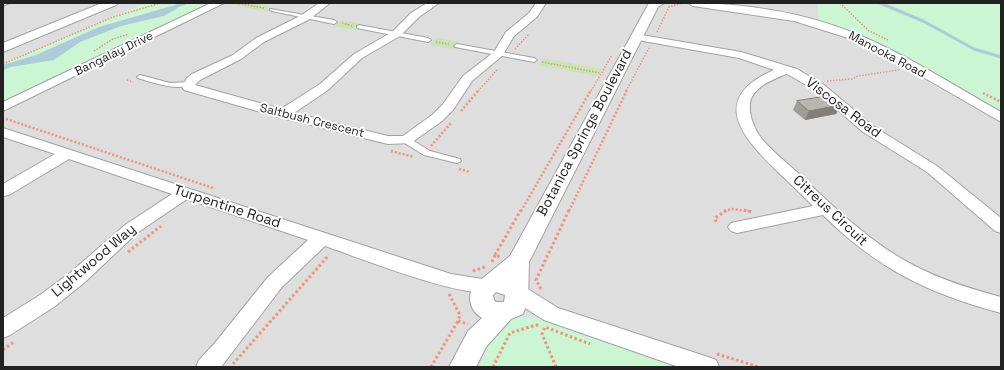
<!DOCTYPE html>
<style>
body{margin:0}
#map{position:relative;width:1004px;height:370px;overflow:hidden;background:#f0efe9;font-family:"Space Grotesk",sans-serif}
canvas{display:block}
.frame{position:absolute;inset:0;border:4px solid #212121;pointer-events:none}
</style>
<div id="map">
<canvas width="1004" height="370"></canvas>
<div class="frame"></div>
</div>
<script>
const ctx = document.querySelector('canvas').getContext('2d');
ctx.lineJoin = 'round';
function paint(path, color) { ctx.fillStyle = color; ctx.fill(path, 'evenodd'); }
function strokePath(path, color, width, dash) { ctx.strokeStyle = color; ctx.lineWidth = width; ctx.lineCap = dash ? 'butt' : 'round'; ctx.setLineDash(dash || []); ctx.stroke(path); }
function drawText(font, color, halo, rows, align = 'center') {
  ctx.font = font + ' "Space Grotesk",sans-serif'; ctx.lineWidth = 4; ctx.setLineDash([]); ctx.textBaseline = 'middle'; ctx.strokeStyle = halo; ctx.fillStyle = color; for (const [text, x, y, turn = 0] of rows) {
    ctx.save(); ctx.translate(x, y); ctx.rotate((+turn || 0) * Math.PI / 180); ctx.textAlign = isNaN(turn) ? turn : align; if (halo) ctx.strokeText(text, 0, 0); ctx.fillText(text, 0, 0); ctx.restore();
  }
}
paint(new Path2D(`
 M3 3H1001V367H3Z`), '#dfdede');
paint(new Path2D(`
 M231 3H252L276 8 269 12 228 4Z
 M342 20 362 24 354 30 333 26Z
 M437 38 460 42 453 49 429 45Z
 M543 58 602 69 597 76 539 65Z`), '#c8e5b5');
paint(new Path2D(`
 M145 3H209L3 101V64Z
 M817 3H1001V111C942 78 884 38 818 20Z
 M516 316 537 318 681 367H479L485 355 487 340 493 328Z`), '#ccf5d3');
paint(new Path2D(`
 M172 6 178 8 164 16 121 26 80 42 54 60 11 67 3 70V65L36 55 99 27Z`), '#aecbd9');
strokePath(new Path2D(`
 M880 3 923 21 974 49 1001 57
 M174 7 185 3`), '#aecbd9', 3);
const service = new Path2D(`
 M270 9 334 20 337 22 334 24 272 11 270 10Z
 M359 25 428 38 431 40 428 42 357 28V26Z
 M457 44 534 58 537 60 534 62 455 47 454 46Z
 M140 75 170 83 188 82 191 84C179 92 151 82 138 78L137 77Z
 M403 138H409L430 151 460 159 461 161 457 163 424 155 403 142 402 140Z`);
const minor = new Path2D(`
 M3 3H9L3 6Z
 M211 3H224L3 111V102Z
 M319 3H330L310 19 264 42 241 59 200 80 195 85 281 109 320 84 354 54 392 32 411 13 427 3H439L419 17 400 36 362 58 328 90 294 113 388 136H403L432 115 443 104 463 76 494 52 506 32 529 13 536 3H546L537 17 514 36 502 56 472 81 453 110 442 121 411 143 388 144 278 117 184 90 182 87 187 78 192 74 233 55 256 38 302 15Z
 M688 3C743 3 803 12 854 33 906 54 953 85 1001 112V122L890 58 845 37 794 21 693 6Z
 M636 34 741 52 797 69 824 85 873 126 937 166 1001 218V233L995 231 927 172 863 132 816 91 789 75 786 74C772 80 753 87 750 103 749 114 753 126 759 135 769 149 785 161 798 173 834 207 869 242 913 265 941 280 971 289 1001 297V313C927 293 878 269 823 215L737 233 731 231 728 227 731 223 813 206C802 195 791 184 780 174 743 138 707 99 774 70L739 58 632 39 631 37 632 35Z
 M3 128 451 274 495 281 498 286 495 291C466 301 358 257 325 246L282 287 221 367H196L199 360 214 344 268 277 308 240 187 199 137 233 85 282 54 307 10 335 3 338V318L40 295 71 272 125 225 172 194 69 159 9 195 3 196V184L55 154 3 137Z
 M516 284 523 286 558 308 708 357 716 360 719 367H679L544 320 509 298 506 292 509 286Z`);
const tertiary = new Path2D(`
 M102 3H118L116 5 3 52V43Z
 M649 3H664L658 7 529 262 528 300 523 314 511 319 486 347 476 367H449L468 331 482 318C470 311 467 298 473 286L510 256ZM496 292 505 295 504 302H496L494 300 493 295Z`);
strokePath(service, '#a2a2a2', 2);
strokePath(minor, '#a2a2a2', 2);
strokePath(tertiary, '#a2a2a2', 2);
strokePath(new Path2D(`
 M236 3 264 8
 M840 3 869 31 888 40
 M342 23 353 26
 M657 32 669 7 682 3
 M436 42 449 44
 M515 49 529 34
 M94 51 113 39 129 34
 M542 62 600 73
 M3 64 113 17 161 3
 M127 80 133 82
 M827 81 852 79 858 76 899 70
 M478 91 497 70
 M591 91 612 55
 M626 91 649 48`), '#ec947e', 1.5, [1.5, 1.5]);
strokePath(new Path2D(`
 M983 93 1001 102
 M461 111 479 90
 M6 119 213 188
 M431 146 451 123
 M391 151 414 157
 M459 169 470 172
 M521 211 591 90
 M569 211 627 90
 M724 211 732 209 749 211`), '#ec947e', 2.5, [2, 2]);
strokePath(new Path2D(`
 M744 210 752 212
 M716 222 715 218 727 210
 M128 252 161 226
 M495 255 521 210
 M492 262 495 255 501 257
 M473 271 485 267
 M541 289 536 280 569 210
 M449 294 460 315 458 321 468 324
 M3 350 15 341
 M717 354 759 367
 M233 364 329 255
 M431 367 458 321
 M493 367 510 333 536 325 540 326
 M556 367 542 334 545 327 590 344`), '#ec947e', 3, [2.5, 2.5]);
paint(service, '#fff');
paint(minor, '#fff');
paint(tertiary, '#fff');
paint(new Path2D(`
 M797 101 840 105 836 114 805 120 793 110Z`), '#a09c96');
paint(new Path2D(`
 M840 105 836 114 805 120 809 111Z`), '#827f7a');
const building = new Path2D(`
 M828 96 840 105 809 111 797 101Z`);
paint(building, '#bab5af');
strokePath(building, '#827f7a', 1);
drawText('12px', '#212121', '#fff', [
 ["Bangalay Drive",114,54,-26],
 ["Manooka Road",887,55,28],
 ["Saltbush Crescent",312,121,14]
]);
drawText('14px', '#212121', '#fff', [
 ["Viscosa Road",843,108,37],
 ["Botanica Springs Boulevard",585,133,-62],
 ["Turpentine Road",227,207,18],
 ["Citreus Circuit",830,211,43],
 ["Lightwood Way",94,261,-40]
]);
</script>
